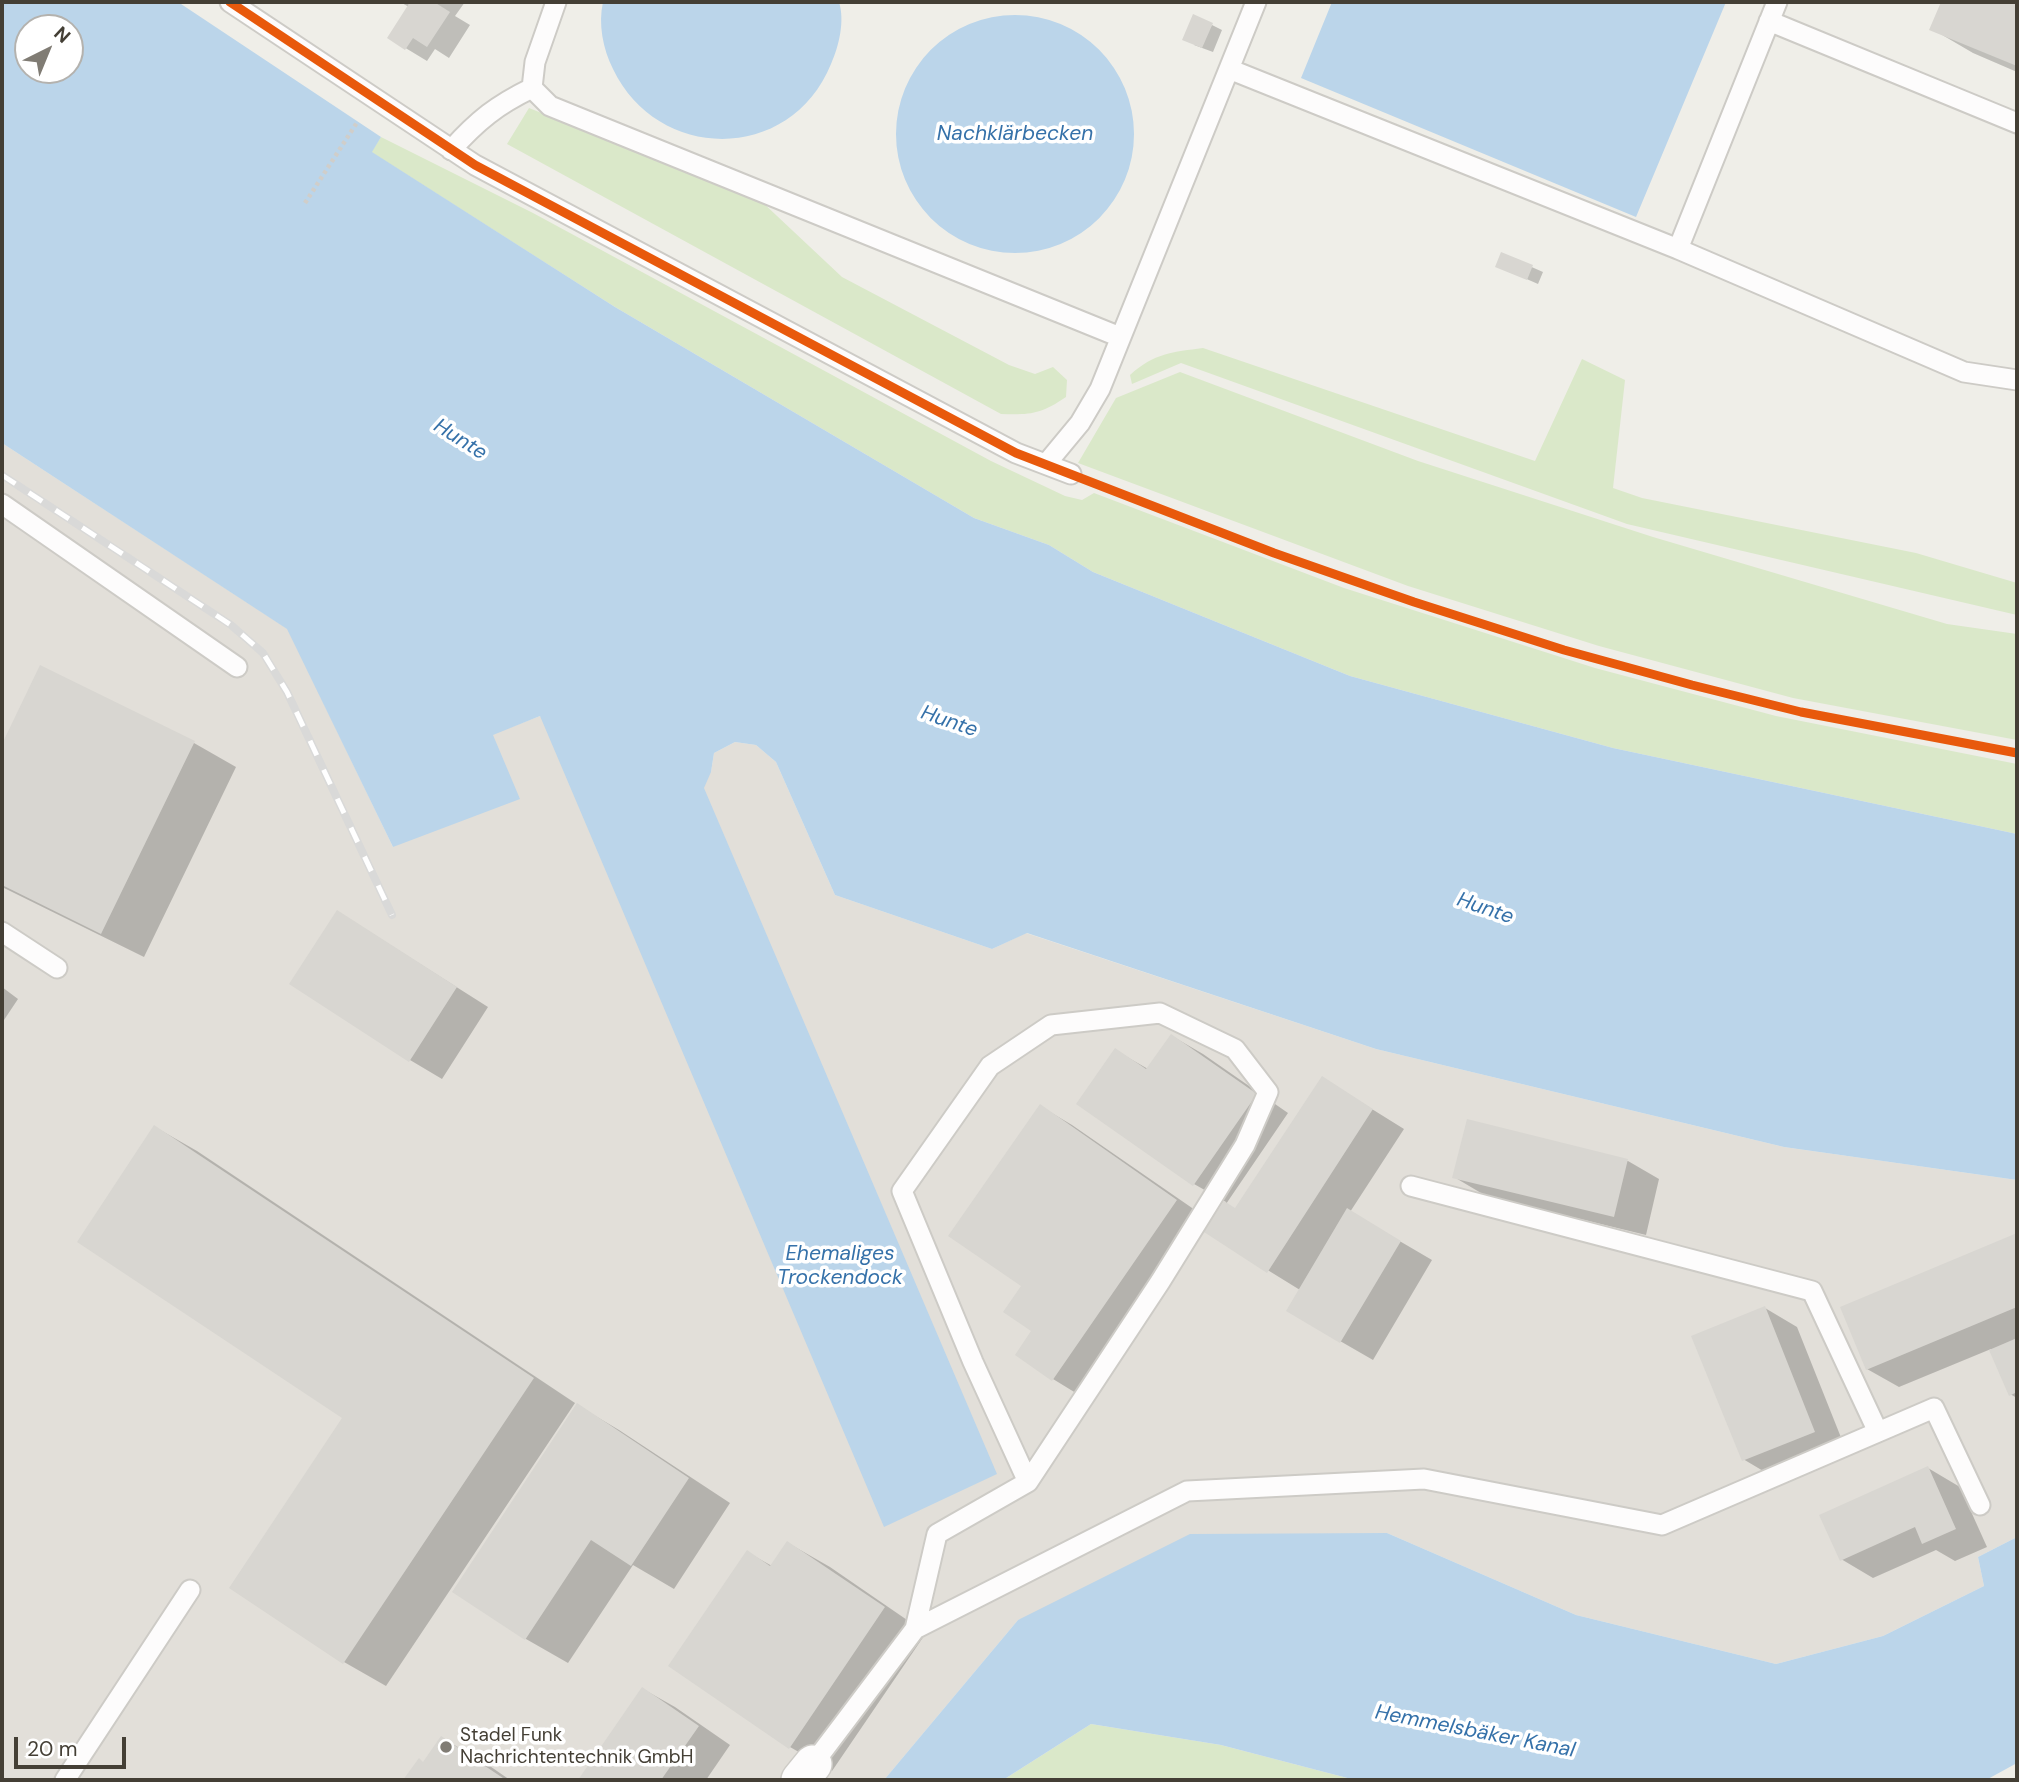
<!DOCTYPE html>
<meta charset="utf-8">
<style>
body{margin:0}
#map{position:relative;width:2019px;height:1782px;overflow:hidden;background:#efeee8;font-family:"DM Sans",sans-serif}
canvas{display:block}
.frame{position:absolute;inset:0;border:4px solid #443f35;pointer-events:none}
.north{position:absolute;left:14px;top:14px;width:70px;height:70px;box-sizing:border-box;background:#fff;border:2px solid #b4b2ae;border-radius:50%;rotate:43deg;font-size:19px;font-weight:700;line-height:28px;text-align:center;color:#443f35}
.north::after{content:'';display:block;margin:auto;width:24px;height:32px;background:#807c74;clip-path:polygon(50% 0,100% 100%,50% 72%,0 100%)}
.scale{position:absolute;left:14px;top:1737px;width:112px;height:32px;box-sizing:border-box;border:4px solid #443f35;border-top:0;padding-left:9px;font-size:21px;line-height:24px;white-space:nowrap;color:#443f35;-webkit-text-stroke:5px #fff;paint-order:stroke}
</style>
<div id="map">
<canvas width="2019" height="1782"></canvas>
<div class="frame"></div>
<div class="north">N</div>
<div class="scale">20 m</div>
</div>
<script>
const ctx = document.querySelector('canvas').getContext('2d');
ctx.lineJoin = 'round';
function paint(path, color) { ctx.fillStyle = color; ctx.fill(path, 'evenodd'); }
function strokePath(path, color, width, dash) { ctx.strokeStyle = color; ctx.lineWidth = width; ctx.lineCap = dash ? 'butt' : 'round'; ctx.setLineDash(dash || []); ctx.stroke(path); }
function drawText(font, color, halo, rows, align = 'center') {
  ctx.font = font + ' "DM Sans",sans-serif'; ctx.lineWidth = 7; ctx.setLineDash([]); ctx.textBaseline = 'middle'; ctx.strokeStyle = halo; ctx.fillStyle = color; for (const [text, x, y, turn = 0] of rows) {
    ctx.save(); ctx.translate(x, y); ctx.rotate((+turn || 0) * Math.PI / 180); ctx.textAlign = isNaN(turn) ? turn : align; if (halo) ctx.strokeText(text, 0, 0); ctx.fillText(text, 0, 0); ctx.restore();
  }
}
paint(new Path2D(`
 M2 443 288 629 393 847 493 734 540 716 711 772 714 753 735 742 756 745 776 762 835 895 992 949 1026 933 1376 1049 1784 1147 2017 1180V1537L1978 1557 1984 1586 1883 1636 1776 1664 1576 1615 1387 1533 1018 1620 884 1780H2Z`), '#e2dfd9');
paint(new Path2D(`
 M529 108 760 200 842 277 1009 365 1035 374 1053 367 1067 380 1066 397C1041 414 1031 415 1001 414L507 144Z
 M381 137 533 213 991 461 1065 496 1082 500 1094 493 1344 588 1595 668 1776 716 2017 764V834L1613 748 1350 676 1093 572 1049 545 974 518 615 307 371 152Z
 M1203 348 1535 461 1582 359 1625 380 1613 488 1642 498 1916 553 2017 583V615L1627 524 1181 363 1132 384 1130 375C1154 353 1173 352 1203 348Z
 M1180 372 1418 461 1653 537 1947 624 2017 634V740L1793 698 1599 646 1408 586 1078 463 1116 398Z
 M1091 1724 1221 1745 1355 1780H1003Z`), '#dae8c9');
paint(new Path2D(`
 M2 2H178L381 137 372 152 615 307 974 518 1049 545 1093 572 1350 676 1613 748 2017 834V1180L1784 1147 1376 1049 1027 933 992 949 835 895 776 762 756 745 735 742 714 753 711 772 704 788 997 1474 884 1527 540 716 493 735 520 799 393 847 287 629 2 443ZM28 28H70V70H28Z
 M603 2H839C845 21 839 46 831 64 791 163 658 163 613 69 603 49 598 24 603 2Z
 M1332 2H1726L1636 217 1301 78Z
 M896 134a119 119 0 1 1 238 0a119 119 0 1 1-238 0Z
 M1387 1533 1576 1615 1776 1664 1883 1636 1984 1586 1978 1557 2017 1537V1763L1986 1780H1355L1221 1745 1091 1724 1003 1780H884L1018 1620 1190 1534Z`), '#bbd5ea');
paint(new Path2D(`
 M400 2H465L455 16 470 25 449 58 435 49 427 61 389 38 409 7Z
 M1943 2H2017V72L1973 53 1932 29Z
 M1212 25 1222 30 1213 52 1194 45Z
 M1502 254 1543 272 1538 284 1497 266Z
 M41 668 194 743 236 767 144 957 2 887V748Z
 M338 912 488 1007 442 1079 410 1060Z
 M2 987 18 999 2 1023Z
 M1172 1036 1203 1054 1288 1113 1226 1204 1236 1210 1322 1078 1404 1129 1350 1212 1432 1260 1373 1360 1288 1311 1300 1290 1206 1232 1226 1202 1194 1184 1078 1104 1115 1050 1148 1069Z
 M1040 1106 1072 1125 1208 1219 1084 1398 1053 1379 1023 1286Z
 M155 1127 197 1151 575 1403 386 1686 344 1662 232 1587 344 1418Z
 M1628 1161 1659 1179 1646 1235 1486 1196 1454 1177Z
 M2017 1235V1398L2010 1394 1991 1349 1899 1387 1867 1369 1842 1308Z
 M1765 1308 1797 1327 1846 1450 1775 1478 1743 1459Z
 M577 1405 619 1430 730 1503 674 1589 633 1565 568 1663 526 1639 455 1592Z
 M1928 1468 1960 1487 1987 1547 1955 1561 1936 1550 1873 1578 1841 1559Z
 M788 1543 830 1567 926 1633 832 1771 790 1747 671 1666 747 1552 772 1566Z
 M643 1689 675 1707 730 1745 706 1780H580Z
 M442 1738 484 1762 510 1780H406L419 1761 424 1763Z`), '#0003');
paint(new Path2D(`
 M410 2H434L450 12 427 47 413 38 405 50 387 38Z
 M1941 2H2017V66L1929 30Z
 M1193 14 1213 23 1202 48 1182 40Z
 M1501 252 1533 265 1527 280 1495 267Z
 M40 665 195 741 101 934 2 885V744Z
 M337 910 457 987 409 1062 289 984Z
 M1171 1034 1257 1094 1193 1186 1076 1104 1115 1048 1146 1069Z
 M1322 1076 1373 1109 1267 1273 1204 1232 1224 1201 1235 1208Z
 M1040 1104 1177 1200 1052 1381 1015 1355 1031 1331 1003 1312 1021 1286 948 1236Z
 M1467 1119 1628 1159 1614 1217 1452 1178Z
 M154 1125 534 1378 343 1664 229 1588 342 1418 77 1242Z
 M1347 1208 1401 1241 1340 1343 1286 1311Z
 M2017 1233V1307L1866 1370 1840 1307Z
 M1765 1306 1815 1432 1742 1461 1691 1336Z
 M2017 1338V1392L2009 1396 1989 1350Z
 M577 1403 689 1478 631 1566 591 1540 525 1640 452 1592Z
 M1928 1466 1956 1529 1922 1544 1915 1527 1840 1561 1819 1515Z
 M787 1541 885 1607 789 1749 668 1666 747 1550 770 1566Z
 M642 1687 699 1726 661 1780H578Z
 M441 1736 485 1766 506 1780H403L419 1758 423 1762Z`), '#d8d6d1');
const service = new Path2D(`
 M230 2 475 165 1016 453 1071 474
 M556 2 535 62 532 88 550 106 1120 337
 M1769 21 2017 123
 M1229 69 1678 249 1777 2
 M451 150C478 120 497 105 532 88
 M1678 249 1964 372 2017 380
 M1046 464 1080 423 1100 389 1256 2
 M2 504 237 667
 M2 932 57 968
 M1411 1186 1812 1291 1878 1432
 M915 1629 1187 1491 1424 1479 1662 1525 1934 1408 1980 1505
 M813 1764 915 1629 937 1534 1028 1482 1160 1282 1245 1145 1268 1092 1235 1049 1160 1013 1051 1025 990 1066 902 1191 973 1362 1028 1482
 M65 1780 190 1590`);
const minor = new Path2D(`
 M800 1780 813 1764`);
strokePath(service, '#cdcbc6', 23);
strokePath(minor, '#cdcbc6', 40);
strokePath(new Path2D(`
 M305 203 358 121`), '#d0ceca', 4.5, [3.5, 3.5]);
strokePath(service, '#fdfcfc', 19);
strokePath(minor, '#fdfcfc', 37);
const rail = new Path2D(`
 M2 475 231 625 263 653 287 692 392 915`);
strokePath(rail, '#d9d9d8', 8);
strokePath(rail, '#fff', 5, [16]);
strokePath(new Path2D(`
 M230 2 475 165 1016 453 1274 553 1414 602 1564 650 1692 685 1801 712 2017 753`), '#e8590c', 9);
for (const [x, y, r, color] of [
 [446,1747,7,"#807c74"]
]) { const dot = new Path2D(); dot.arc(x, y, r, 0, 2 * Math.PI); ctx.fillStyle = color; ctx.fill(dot); strokePath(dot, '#fff', 2.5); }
drawText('19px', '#443f35', '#fff', [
 ["Stadel Funk",460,1736],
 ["Nachrichtentechnik GmbH",460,1758]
], 'left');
drawText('italic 21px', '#3571a9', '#fff', [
 ["Nachklärbecken",1015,134],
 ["Hunte",460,440,32],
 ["Hunte",949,722,19],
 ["Hunte",1485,909,19],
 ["Ehemaliges",840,1254],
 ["Trockendock",840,1278],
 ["Hemmelsbäker Kanal",1475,1732,11]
]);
</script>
